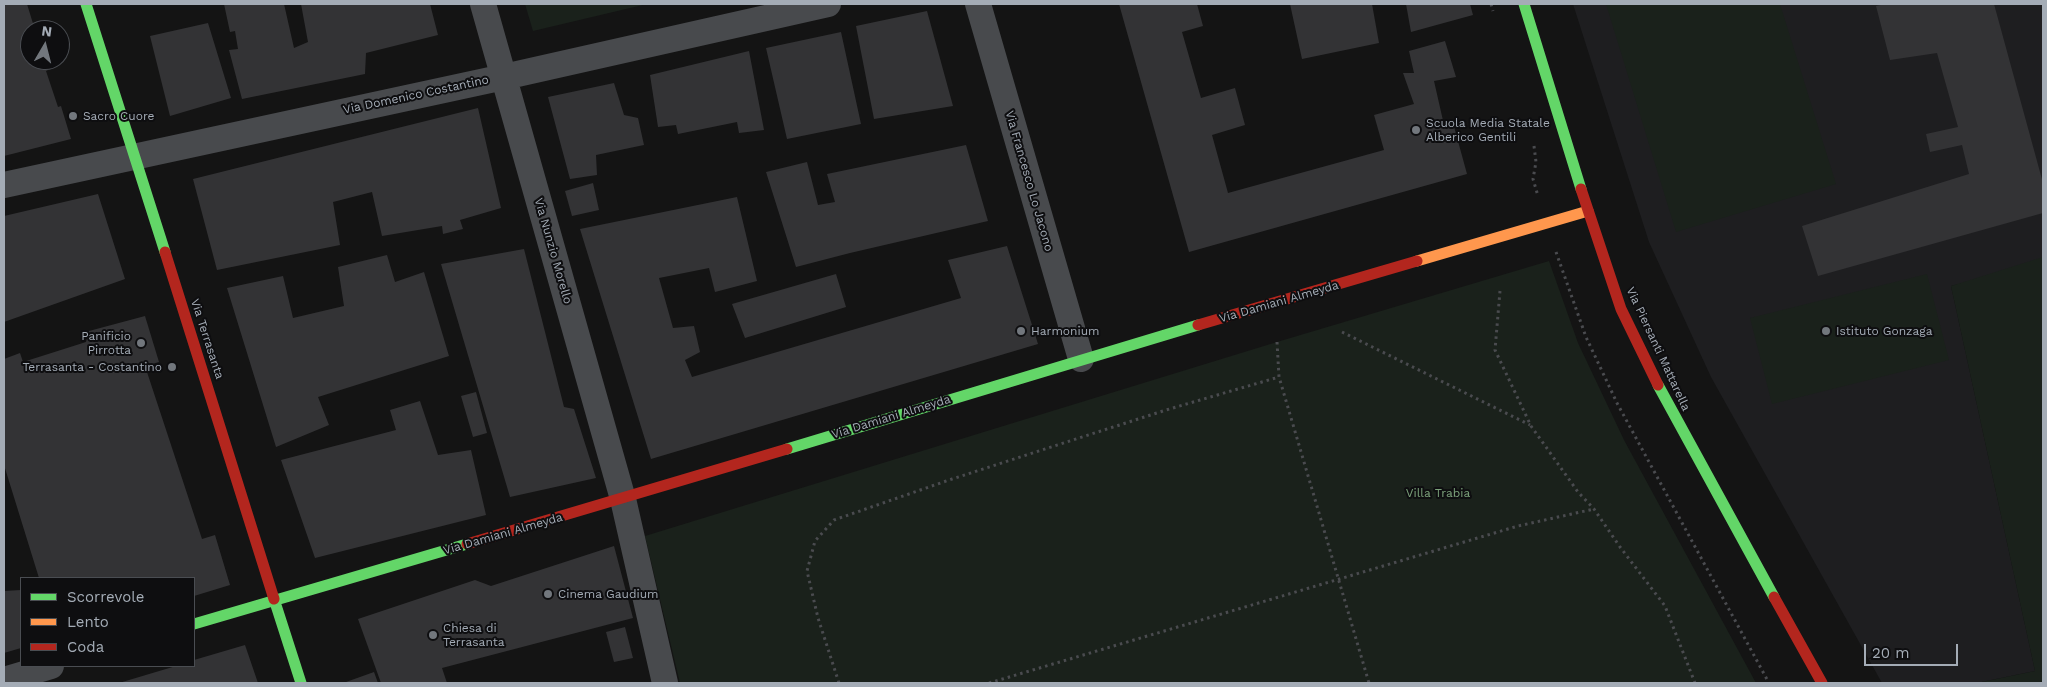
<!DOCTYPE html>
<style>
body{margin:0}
#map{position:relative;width:2047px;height:687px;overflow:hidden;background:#141414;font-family:"Work Sans",sans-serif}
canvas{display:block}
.frame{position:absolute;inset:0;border:5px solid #a4acb6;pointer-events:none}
.legend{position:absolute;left:20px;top:577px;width:175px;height:90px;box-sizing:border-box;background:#0e0e10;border:1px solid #4a4d52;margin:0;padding:6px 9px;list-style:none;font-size:15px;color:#a4acb6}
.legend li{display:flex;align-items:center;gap:10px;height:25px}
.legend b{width:25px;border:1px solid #4a4d52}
.north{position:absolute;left:20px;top:20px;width:50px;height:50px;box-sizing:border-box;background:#0e0e10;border:1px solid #4a4d52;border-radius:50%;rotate:8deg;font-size:14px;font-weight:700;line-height:20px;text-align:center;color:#a4acb6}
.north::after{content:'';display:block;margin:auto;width:18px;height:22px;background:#72777d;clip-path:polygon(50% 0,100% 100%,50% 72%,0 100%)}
.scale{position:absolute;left:1864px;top:644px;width:94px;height:22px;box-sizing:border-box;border:2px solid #a4acb6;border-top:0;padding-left:6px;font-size:15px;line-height:18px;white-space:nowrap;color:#a4acb6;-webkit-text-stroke:4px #0e0e10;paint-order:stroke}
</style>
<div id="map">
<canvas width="2047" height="687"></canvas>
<div class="frame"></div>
<ul class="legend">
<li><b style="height:6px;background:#63d668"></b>Scorrevole</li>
<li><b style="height:6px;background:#ff974d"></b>Lento</li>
<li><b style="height:6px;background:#b3261e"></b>Coda</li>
</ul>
<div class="north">N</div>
<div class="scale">20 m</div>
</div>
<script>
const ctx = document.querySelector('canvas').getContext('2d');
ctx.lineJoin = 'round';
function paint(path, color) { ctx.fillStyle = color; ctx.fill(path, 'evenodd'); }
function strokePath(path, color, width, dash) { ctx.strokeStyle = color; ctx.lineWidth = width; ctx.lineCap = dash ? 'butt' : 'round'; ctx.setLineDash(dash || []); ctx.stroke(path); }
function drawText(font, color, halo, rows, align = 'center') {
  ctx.font = font + ' "Work Sans",sans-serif'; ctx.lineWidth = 4; ctx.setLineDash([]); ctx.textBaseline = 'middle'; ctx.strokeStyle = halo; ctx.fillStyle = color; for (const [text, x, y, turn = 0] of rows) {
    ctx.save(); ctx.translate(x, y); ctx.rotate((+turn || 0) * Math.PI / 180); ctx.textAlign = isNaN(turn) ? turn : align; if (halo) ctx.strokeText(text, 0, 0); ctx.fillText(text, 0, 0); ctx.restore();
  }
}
paint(new Path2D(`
 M1573 4H2043V264L1951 286 2035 671 1977 683H1882L1711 377 1649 242Z`), '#1e1e20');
paint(new Path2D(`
 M525 4H647L533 31Z
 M1606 4H1780L1836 184 1676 232Z
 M2043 257V683H1977L2035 671 1951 286Z
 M1549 261 1578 343 1624 440 1756 683H680L645 536 1277 342Z
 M1927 274 1949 360 1772 404 1750 318Z`), '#1a211b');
paint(new Path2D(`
 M4 4H27L35 30H30V60H45L48 70 46 71 58 107 61 106 71 139 4 156Z
 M224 4H284L294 48 308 42 301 4H430L438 35 366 53 365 74 242 99 229 50 238 49 235 31 230 32Z
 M1119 4H1197L1203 26 1182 32 1201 98 1235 88 1245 125 1212 135 1228 193 1384 150 1374 115 1414 104 1403 73H1414L1409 51 1445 41 1456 77 1434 81 1444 125 1453 123 1467 174 1189 252Z
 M1290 4H1372L1379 43 1302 59Z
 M1406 4H1470L1473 15 1411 32Z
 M1885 4H1994L2043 183V213L1818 276 1802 226 1969 174 1962 145 1930 152 1926 134 1958 127 1937 53 1890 60 1876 6Z
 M927 11 953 106 874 119 856 26Z
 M208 23 231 98 170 116 150 36Z
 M841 32 861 124 787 139 766 48Z
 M749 51 764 130 739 133 737 122 678 134 676 125 658 127 650 75Z
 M614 83 624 115 638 118 644 145 596 155 597 175 570 179 548 97Z
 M478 108 501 208 460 220 463 229 443 234 442 226 382 236 372 192 333 202 340 245 217 270 193 179Z
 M966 145 988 221 850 253 796 267 766 172 807 162 818 205 835 202 827 174Z
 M593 183 599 210 572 216 565 191Z
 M98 194 125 279 4 322V216Z
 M737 197 757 281 715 292 709 268 659 278 673 328 694 326 700 352 685 360 692 377 961 298 948 260 1007 246 1038 344 651 459 580 229Z
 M524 249 564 407 574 409 596 478 510 497 441 264Z
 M387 255 395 282 424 272 449 356 318 397 329 425 276 447 227 288 283 276 293 318 344 306 338 267Z
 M836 274 846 307 745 338 732 304Z
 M145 316 159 362 145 366 202 539 215 535 230 585 194 596V578H39L4 465V359L20 353 23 362 86 342 89 331Z
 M476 392 487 433 473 437 461 396Z
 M420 401 438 455 471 450 486 515 315 558 281 460 396 430 390 410Z
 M614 546 633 618 442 668 447 683H381L358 619 475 580 491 586Z
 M21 590V648L4 653V591Z
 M625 627 633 658 614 662 606 632Z
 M245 645 258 683H119L176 666H194V660Z
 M374 672 378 683H346V682Z`), '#333335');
strokePath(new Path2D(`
 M1491 4 1493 11
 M1534 146 1536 162 1533 179 1538 196
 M1556 252 1586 337 1617 403 1769 683
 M1500 291 1495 350 1531 426 1578 492 1594 509 1620 547 1665 606 1695 683
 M1342 332 1530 425
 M1277 342 1279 377 1369 683
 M839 683 818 618 807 571 815 541 834 520 952 479 1166 410 1279 377
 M989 683 1518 526 1594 509`), '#4a4b4f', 3, [2.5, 4]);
strokePath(new Path2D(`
 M483 4 623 499 665 683
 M978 4 1081 359
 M4 185 504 77 828 4
 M4 680 51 666`), '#484a4d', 26);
strokePath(new Path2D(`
 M86 4 165 252
 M1524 4 1581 189
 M1658 385 1774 597
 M787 449 1198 325
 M274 599 301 683
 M194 624 467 544`), '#63d668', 11);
strokePath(new Path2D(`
 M1417 261 1588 211`), '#ff974d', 11);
strokePath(new Path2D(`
 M1581 189 1621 309 1658 385
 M165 252 274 599
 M1198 325 1417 261
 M467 544 787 449
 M1774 597 1822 683`), '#b3261e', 11);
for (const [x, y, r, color] of [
 [73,116,5,"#72777d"],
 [1416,130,5,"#72777d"],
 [1021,331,5,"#72777d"],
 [1826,331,5,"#72777d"],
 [141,343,5,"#72777d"],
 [172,367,5,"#72777d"],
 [548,594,5,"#72777d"],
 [433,635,5,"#72777d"]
]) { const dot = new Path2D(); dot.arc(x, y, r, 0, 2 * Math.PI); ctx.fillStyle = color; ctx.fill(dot); strokePath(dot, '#0e0e10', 2); }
drawText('12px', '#a4acb6', '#0e0e10', [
 ["Via Domenico Costantino",416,95,-12],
 ["Via Francesco Lo Jacono",1029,181,74],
 ["Via Nunzio Morello",553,251,74],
 ["Via Damiani Almeyda",1279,302,-16],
 ["Via Terrasanta",207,339,72],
 ["Via Piersanti Mattarella",1658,349,65],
 ["Via Damiani Almeyda",891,417,-17],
 ["Via Damiani Almeyda",503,534,-16]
]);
drawText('12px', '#a4acb6', '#0e0e10', [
 ["Sacro Cuore",83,116],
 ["Scuola Media Statale",1426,123],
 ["Alberico Gentili",1426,137],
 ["Harmonium",1031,331],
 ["Istituto Gonzaga",1836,331],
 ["Panificio",131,336,"right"],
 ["Pirrotta",131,350,"right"],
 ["Terrasanta - Costantino",162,367,"right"],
 ["Cinema Gaudium",558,594],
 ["Chiesa di",443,628],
 ["Terrasanta",443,642]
], 'left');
drawText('12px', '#7ca27b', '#0e0e10', [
 ["Villa Trabia",1438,493]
]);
</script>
